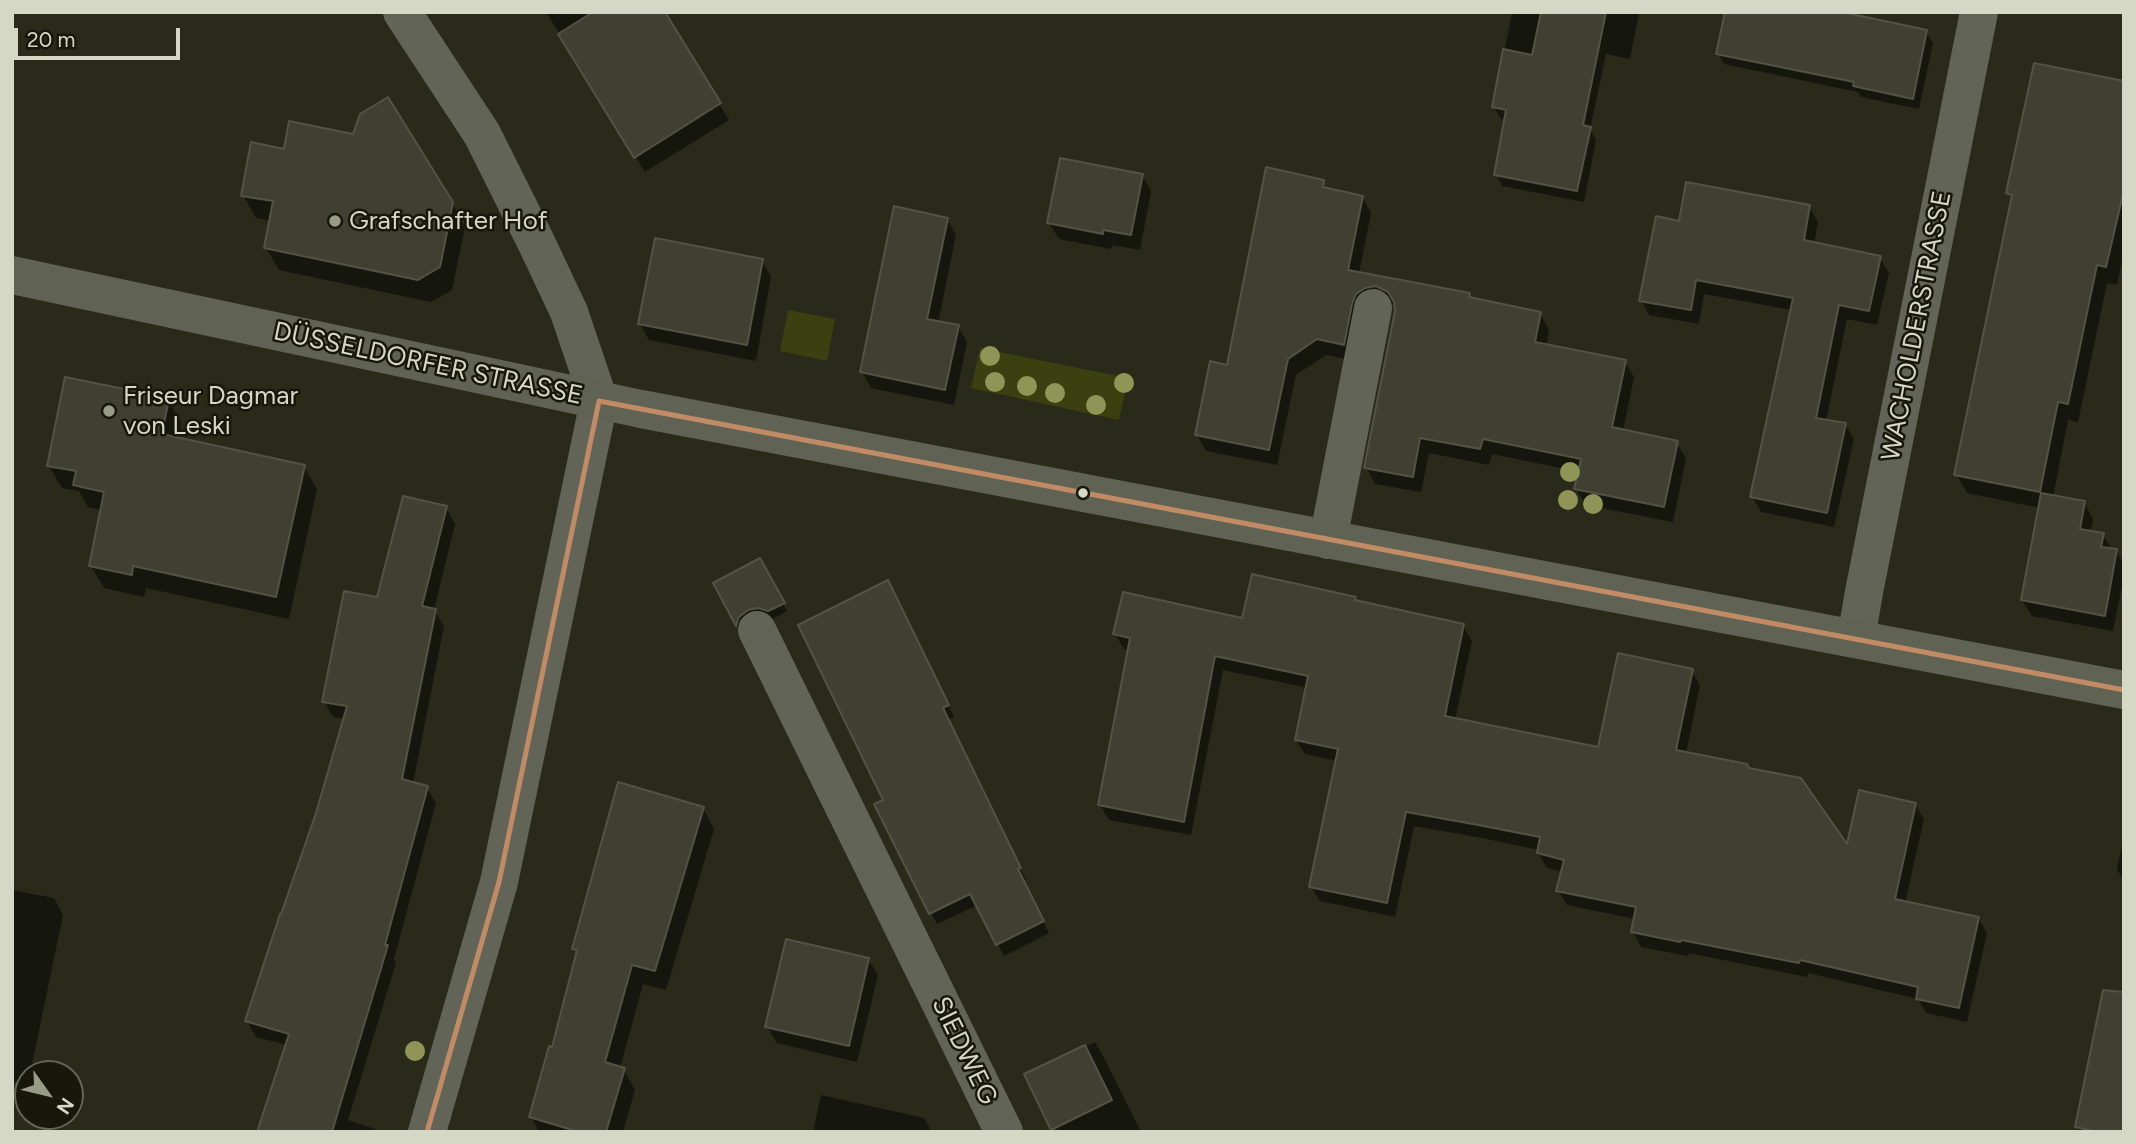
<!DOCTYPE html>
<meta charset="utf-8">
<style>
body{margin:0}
#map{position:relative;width:2136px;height:1144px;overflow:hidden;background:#292a19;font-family:Figtree,sans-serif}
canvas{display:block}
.frame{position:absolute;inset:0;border:14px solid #d6d8c6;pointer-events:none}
.north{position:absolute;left:14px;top:1060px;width:70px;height:70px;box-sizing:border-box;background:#17180b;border:2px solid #636556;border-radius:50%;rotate:124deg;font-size:19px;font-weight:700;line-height:28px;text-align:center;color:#d6d8c6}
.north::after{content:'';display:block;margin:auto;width:24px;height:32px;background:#999b89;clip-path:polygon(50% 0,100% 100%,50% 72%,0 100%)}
.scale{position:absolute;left:14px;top:28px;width:166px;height:32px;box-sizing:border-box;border:4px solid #d6d8c6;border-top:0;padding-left:9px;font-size:21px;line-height:24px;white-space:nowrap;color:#d6d8c6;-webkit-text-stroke:5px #17180b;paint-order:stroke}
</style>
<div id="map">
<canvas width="2136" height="1144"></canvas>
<div class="frame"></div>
<div class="north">N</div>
<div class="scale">20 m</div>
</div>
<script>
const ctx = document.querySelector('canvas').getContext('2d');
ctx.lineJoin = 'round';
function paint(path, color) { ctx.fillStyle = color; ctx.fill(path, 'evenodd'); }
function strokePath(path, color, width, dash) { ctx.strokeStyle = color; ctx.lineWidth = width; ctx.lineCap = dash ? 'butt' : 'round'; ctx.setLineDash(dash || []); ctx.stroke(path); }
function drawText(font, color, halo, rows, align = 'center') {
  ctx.font = font + ' Figtree,sans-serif'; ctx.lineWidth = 5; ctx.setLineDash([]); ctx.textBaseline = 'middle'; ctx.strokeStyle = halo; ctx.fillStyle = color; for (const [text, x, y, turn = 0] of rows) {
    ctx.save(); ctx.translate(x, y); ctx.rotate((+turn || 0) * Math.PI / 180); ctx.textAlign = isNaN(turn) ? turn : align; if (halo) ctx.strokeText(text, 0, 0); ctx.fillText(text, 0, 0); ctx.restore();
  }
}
paint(new Path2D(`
 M788 310 835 319 827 361 780 351Z
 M980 348 1128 378 1119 420 971 388Z`), '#3c3f0f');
paint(new Path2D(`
 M546 12H663L729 120 645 172Z
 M1512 12 1639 13 1630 59 1606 54 1590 130 1596 140 1584 202 1502 186 1496 174 1506 120 1501 119 1494 107Z
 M1926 32 1933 43 1919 109 1861 97 1858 92 1724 64 1718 53Z
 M2124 83V252L2117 285 2107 283 2078 422 2068 420 2053 497 2084 502 2093 519 2091 532 2103 535 2112 550 2116 551 2124 564V576L2113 631 2032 616 2022 600 2040 508 1967 493 1956 474 2013 200 2008 193Z
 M285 151 452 203 465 227 452 290 431 302 279 270 266 248 271 221 256 218 243 195Z
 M1142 175 1151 191 1140 250 1112 245 1111 249 1059 239 1049 223Z
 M1323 182 1328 190 1362 197 1371 213 1359 274 1468 295 1471 300 1540 313 1549 330 1546 346 1624 361 1634 377 1623 431 1676 442 1686 458 1673 522 1586 505 1576 489 1580 472 1492 454 1489 465 1429 453 1421 492 1375 484 1366 467 1396 306 1387 302 1352 360 1326 355 1296 375 1277 465 1206 451 1197 435 1228 367Z
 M1809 207 1818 222 1814 244 1880 258 1889 273 1877 325 1847 319 1826 421 1845 424 1854 439 1834 527 1761 512 1752 497 1792 310 1704 294 1699 324 1649 315 1641 300 1681 223Z
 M947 219 956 235 938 323 958 326 967 342 954 405 871 388 862 372Z
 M762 261 771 277 756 361 649 340 640 324Z
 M168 400 181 422 178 440 304 467 317 489 289 619 146 588 144 597 104 588 90 565 102 510 88 507 79 491 62 488 48 465Z
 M446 508 455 524 434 610 444 626 413 784 427 788 436 803 394 959 396 963 348 1120 375 1129 377 1132H259L287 1045 256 1037 247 1021 317 813 345 719 333 717 324 701 379 599Z
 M760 560 787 611 773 619 763 616 741 631 715 584Z
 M894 594 954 717 948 720 1026 880 1023 881 1049 933 1004 956 978 905 937 924 931 913 885 801Z
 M1354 598 1357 603 1463 626 1472 641 1455 720 1600 749 1691 670 1700 685 1686 754 1848 849 1915 804 1924 819 1905 903 1978 918 1987 933 1967 1022 1926 1013 1918 999 1808 973 1807 977 1689 953 1688 956 1641 947 1633 932 1635 919 1567 905 1558 890 1563 872 1547 868 1538 853 1539 850 1482 838 1414 826 1395 917 1320 901 1311 887 1338 761 1305 754 1296 740 1308 688 1223 670 1191 835 1109 820 1100 805 1130 650 1124 649 1115 634 1244 620Z
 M703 808 714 829 666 990 643 984 620 1068 624 1070 635 1090 623 1132H539L531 1117 553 1049 578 955 574 949Z
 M2124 834V882L2117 869Z
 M12 890 54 898 63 915 30 1074H28L27 1085 12 1081Z
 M868 959 878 975 857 1062 777 1043 767 1027Z
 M1095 1042 1104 1058 1141 1132H1054L1027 1075Z
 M821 1095 924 1118 932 1132H813Z
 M2077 1127 2124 1132H2080Z`), '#0007');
const building = new Path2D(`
 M593 12H665L721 103 634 158 558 34Z
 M1541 12H1606L1583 125 1591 127 1577 191 1494 175 1506 110 1492 107 1503 49 1532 55Z
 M1725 12H1842L1927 30 1913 99 1853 86 1854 82 1716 54Z
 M2034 63 2124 81V190L2106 267 2097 265 2068 404 2058 402 2040 492 1954 475 2012 195 2006 193Z
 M388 97 453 202 440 267 418 280 264 248 273 201 241 196 251 142 284 149 289 121 353 134 360 114Z
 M1060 158 1143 174 1131 235 1103 230V234L1047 223Z
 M1266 167 1324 180 1323 187 1363 196 1348 270 1470 293 1469 297 1541 312 1535 342 1626 360 1612 427 1678 441 1664 507 1574 489 1581 459 1483 439 1480 449 1420 438 1413 477 1364 468 1395 311 1394 302 1388 292 1376 286 1365 288 1356 294 1352 304 1344 345 1317 339 1288 359 1269 450 1195 435 1210 361 1227 365Z
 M1686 182 1810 205 1804 240 1881 256 1869 311 1839 305 1816 418 1846 423 1827 513 1750 497 1793 298 1696 280 1691 310 1639 301 1656 216 1679 221Z
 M894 206 948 218 927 319 959 325 945 390 860 372Z
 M655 238 763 259 747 345 638 324Z
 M65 377 169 398 162 434 305 465 276 597 133 566 132 575 89 566 104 492 73 485 76 471 47 466Z
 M2041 493 2085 501 2080 529 2104 533 2101 547 2117 549 2105 616 2021 600Z
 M403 496 447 506 422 606 436 609 402 779 428 786 385 945H388L332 1132H257L289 1034 245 1021 280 914H281L316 813 347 706 322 702 344 591 377 597Z
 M760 558 785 603 768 611 758 608 748 610 739 617 736 626 713 583Z
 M1252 574 1356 597 1355 600 1464 624 1445 716 1598 747 1618 653 1693 669 1676 750 1747 764 1749 768 1801 778 1847 844 1859 790 1916 803 1895 899 1979 917 1959 1008 1916 999 1918 987 1800 960 1799 963 1681 940 1680 942 1631 932 1636 907 1556 891 1564 860 1537 853 1540 837 1473 824 1406 812 1387 903 1309 887 1338 749 1295 740 1308 676 1215 656 1184 822 1098 805 1130 638 1113 634 1123 592 1242 618Z
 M888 580 949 705 943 708 1021 868 1018 869 1044 921 996 945 970 894 929 914 874 804 883 800 798 625Z
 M618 782 704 807 655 971 632 965 605 1062 625 1068 606 1132H579L529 1117 549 1046 552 1047 577 950 572 949Z
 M786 939 869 958 849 1046 765 1027Z
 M2103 990 2124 992V1132H2098L2075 1127Z
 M1085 1045 1112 1100 1051 1130 1024 1074Z`);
paint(building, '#3f4032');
strokePath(building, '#525345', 2);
strokePath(new Path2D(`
 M402 12 482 134 536 242 569 312 599 401 499 882 427 1132
 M1328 540 1373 308
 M757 630 1004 1132
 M1856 639 1864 592 1979 12`), '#626458', 38);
strokePath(new Path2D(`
 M12 275 641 409 2124 690`), '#606253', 38);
strokePath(new Path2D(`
 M599 401 2124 690
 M427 1132 499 882 599 401`), '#c18c65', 5);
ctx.fillStyle = '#8f9556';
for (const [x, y] of [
 [990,356],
 [995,382],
 [1124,383],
 [1027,386],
 [1055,393],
 [1096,405],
 [1570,472],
 [1568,500],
 [1593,504],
 [415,1051]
]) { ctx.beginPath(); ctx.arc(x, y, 10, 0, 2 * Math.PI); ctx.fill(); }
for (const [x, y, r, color] of [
 [335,221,7,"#999b89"],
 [109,411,7,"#999b89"],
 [1083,493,6,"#d6d8c6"]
]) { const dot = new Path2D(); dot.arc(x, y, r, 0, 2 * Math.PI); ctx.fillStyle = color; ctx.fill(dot); strokePath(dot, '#17180b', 2.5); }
drawText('26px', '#d6d8c6', '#17180b', [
 ["Grafschafter Hof",349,221],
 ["Friseur Dagmar",123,396],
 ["von Leski",123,426]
], 'left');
drawText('26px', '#d6d8c6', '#17180b', [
 ["WACHOLDERSTRASSE",1917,326,-79],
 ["DÜSSELDORFER STRASSE",428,364,12],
 ["SIEDWEG",964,1051,64]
]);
</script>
